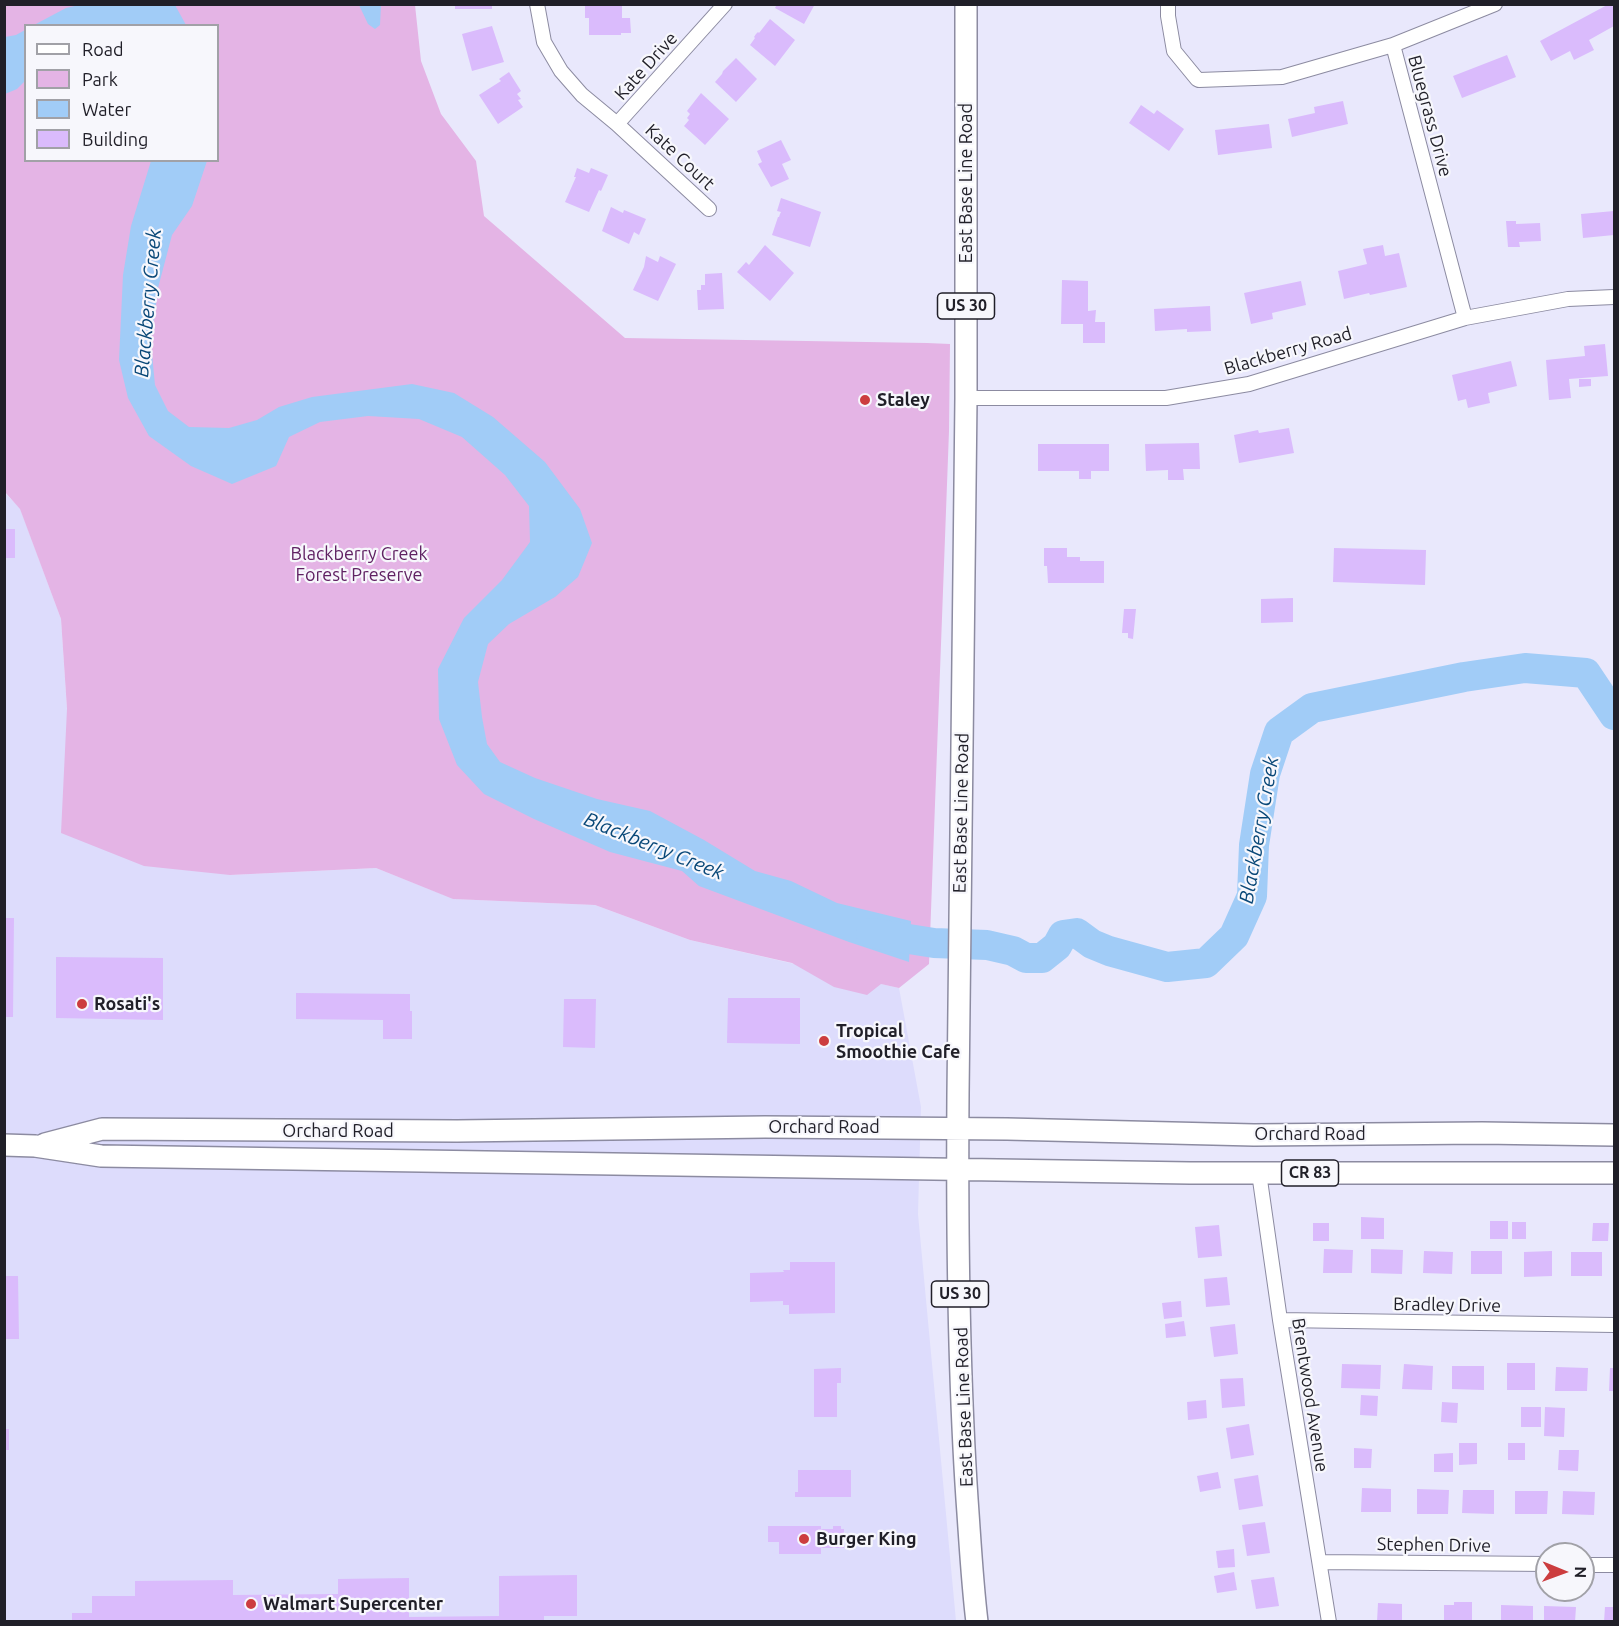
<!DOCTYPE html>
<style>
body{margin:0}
#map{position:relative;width:1619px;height:1626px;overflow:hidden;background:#e9e8fc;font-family:Ubuntu,sans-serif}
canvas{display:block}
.frame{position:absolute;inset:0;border:6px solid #201f28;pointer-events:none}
.legend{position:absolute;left:24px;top:24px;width:195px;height:138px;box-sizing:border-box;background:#f7f7fc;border:2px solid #a1a1a7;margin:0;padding:8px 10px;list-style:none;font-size:18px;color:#201f28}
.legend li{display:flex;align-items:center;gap:12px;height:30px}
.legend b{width:30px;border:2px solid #a1a1a7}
.north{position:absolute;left:1535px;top:1542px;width:60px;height:60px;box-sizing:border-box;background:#f7f7fc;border:2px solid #a1a1a7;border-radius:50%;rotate:91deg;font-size:16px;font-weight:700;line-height:24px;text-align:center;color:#201f28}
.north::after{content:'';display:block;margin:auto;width:21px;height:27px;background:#cc3d3f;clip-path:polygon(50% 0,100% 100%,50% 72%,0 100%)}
</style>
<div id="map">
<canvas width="1619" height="1626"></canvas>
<div class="frame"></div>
<ul class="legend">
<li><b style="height:8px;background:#fff"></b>Road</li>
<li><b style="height:16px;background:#e4b4e5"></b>Park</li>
<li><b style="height:16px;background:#a1ccf7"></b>Water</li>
<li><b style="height:16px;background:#dabbfc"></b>Building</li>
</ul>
<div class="north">N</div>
</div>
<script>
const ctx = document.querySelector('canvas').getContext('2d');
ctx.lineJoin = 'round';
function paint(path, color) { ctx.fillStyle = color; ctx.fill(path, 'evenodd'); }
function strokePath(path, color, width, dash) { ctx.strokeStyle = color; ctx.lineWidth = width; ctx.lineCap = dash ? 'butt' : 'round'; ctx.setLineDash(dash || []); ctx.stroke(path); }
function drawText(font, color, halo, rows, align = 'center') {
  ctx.font = font + ' Ubuntu,sans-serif'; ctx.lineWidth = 4.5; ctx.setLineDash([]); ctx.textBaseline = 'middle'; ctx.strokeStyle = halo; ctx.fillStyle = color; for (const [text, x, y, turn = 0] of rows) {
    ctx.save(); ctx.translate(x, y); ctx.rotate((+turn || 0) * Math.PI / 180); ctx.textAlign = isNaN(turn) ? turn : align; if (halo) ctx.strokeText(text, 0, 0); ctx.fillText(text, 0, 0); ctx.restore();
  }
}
paint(new Path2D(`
 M4 492 20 508 61 619 67 709 230 875 376 868 454 899 595 905 690 940 899 988 921 1107 918 1214 956 1621H5Z`), '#dddcfc');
paint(new Path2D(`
 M4 5H415L421 61 441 114 476 161 484 216 625 338 927 343 950 344 949 431 929 964 899 988 881 984 867 995 834 987 792 963 690 940 595 905 453 899 376 868 230 875 144 866 61 833 67 709 61 619 20 509 5 492ZM26 26H218V160H26Z`), '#e4b4e5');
paint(new Path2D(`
 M79 5H175L186 25H34L66 8Z
 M359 5H381L380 25 375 29 368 24Z
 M25 30V81L17 89 5 94V37L16 35Z
 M151 161H207L192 206 172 235 158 288 151 344 155 385 168 411 189 427 229 428 257 420 279 407 312 397 412 384 454 393 493 417 545 462 580 509 592 543 578 577 555 597 509 624 488 644 478 682 482 717 487 744 500 762 535 778 597 799 650 811 704 840 755 871 791 881 837 903 911 921 909 962 849 942 699 886 682 871 610 852 534 819 484 794 457 765 439 719 438 669 464 618 502 580 530 542 529 506 505 475 462 437 419 419 368 416 320 422 289 437 276 466 232 484 191 466 149 436 128 398 119 360 123 275 131 226Z`), '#a1ccf7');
strokePath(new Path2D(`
 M871 933 934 943 987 945 1013 951 1026 958H1042L1057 946 1063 935 1077 933 1092 944 1109 951 1167 967 1206 963 1234 936 1252 896 1254 845 1265 774 1279 732 1312 708 1464 677 1525 668 1586 673 1614 715`), '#a1ccf7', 30);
paint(new Path2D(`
 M455 4H492V9H455Z
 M585 4H622V18H630L631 33H621V35H589V18H585Z
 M777 4H815L804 24 775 8Z
 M1609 4H1612L1614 10V26L1589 40 1594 50 1574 60 1570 51 1551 61 1540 41Z
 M770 19 795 40 775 66 750 45 755 38 754 37 756 34 758 32 759 33Z
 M492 26 504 62 472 71 462 34Z
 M1507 55 1516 77 1462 98 1453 76Z
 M736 58 757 79 736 102 715 82 722 74 723 71Z
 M509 72 521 91 517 94 521 99 518 100 523 107 498 124 479 95 501 81 499 79Z
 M701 93 729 119 705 145 684 126 689 120 687 118 690 114 687 111Z
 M1343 101 1348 124 1292 137 1288 119 1315 113 1314 107Z
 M1141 105 1154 114 1157 110 1184 129 1169 151 1129 123Z
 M1269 124 1272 148 1218 155 1215 130Z
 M781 140 791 160 782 164 789 179 771 187 758 164 762 162 757 151Z
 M577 168 589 173 591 168 608 175 601 191 599 190 589 212 565 202 576 177H574Z
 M781 198 821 212 810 247 772 235 778 217H779L780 214 781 212 777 211Z
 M611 207 623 213 624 210 646 219 639 235 634 232 629 244 602 231Z
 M1614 211V235L1583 238 1581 214Z
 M1506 221H1516V224L1540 223 1541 241 1519 242 1520 247H1508Z
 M765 245 794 273 770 301 737 272 746 262 749 265Z
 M1383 245 1385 256 1399 253 1407 287 1370 295 1369 293 1344 299 1338 271 1367 264 1363 249Z
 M646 256 658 262 660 256 676 264 658 301 633 290 644 267Z
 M722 273 724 309 698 310 697 290H701V285H705V274Z
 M1062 280 1088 281V311L1096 310 1095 322H1105V343H1083V324H1061Z
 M1301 281 1306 305 1272 313 1273 319 1251 324 1244 293Z
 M1210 306 1211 331 1187 332V329L1155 331 1154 309Z
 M1605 344 1608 376 1569 379 1571 398 1549 400 1546 360 1585 356 1584 346Z
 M1511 361 1517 386 1488 393 1490 403 1468 408 1466 399 1458 401 1452 375Z
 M1579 379H1591V386L1579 387Z
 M1289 428 1294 453 1239 463 1234 435 1258 430 1259 433Z
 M1199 443 1200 469H1183L1184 480H1168V470L1146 471 1145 444Z
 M1038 444H1109V471H1091V479H1079V471H1038Z
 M4 529H15V558H4Z
 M1044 548H1067V557H1080V561H1104V583H1048L1047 566H1044Z
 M1334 548 1426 550 1425 585 1333 582Z
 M1293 598V622L1261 623V599Z
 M1124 609H1136L1133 639 1128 638V633H1122Z
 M4 918H14L13 1017H4Z
 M56 957 163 958V1020L56 1018Z
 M296 993 410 994V1011H412V1039H383V1020L296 1019Z
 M728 998H800V1044L727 1043Z
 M564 999H596L595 1048 563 1047Z
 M1361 1217 1384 1218V1239H1361Z
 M1490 1221H1508V1239H1490Z
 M1512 1222H1526V1239H1512Z
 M1313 1223H1329V1241H1313Z
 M1593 1223H1609L1608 1241H1592Z
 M1219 1225 1222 1256 1198 1258 1195 1227Z
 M1324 1249 1353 1250 1352 1273H1323Z
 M1371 1249 1403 1250 1402 1274 1371 1273Z
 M1424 1251 1453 1252 1452 1274 1423 1273Z
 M1471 1251H1502V1274H1471Z
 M1552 1251V1276L1524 1277V1252Z
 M1571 1252H1602V1276H1571Z
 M790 1262H835V1313L789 1314V1305H783V1301L750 1302V1273L784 1272 783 1270H790Z
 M4 1276H18L19 1339H4Z
 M1227 1277 1230 1305 1206 1307 1204 1279Z
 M1181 1301 1182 1317 1164 1319 1162 1303Z
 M1184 1321 1186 1336 1166 1338 1165 1324Z
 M1235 1324 1238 1354 1214 1357 1210 1327Z
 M1507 1363H1535V1390H1507Z
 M1342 1364 1381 1365 1380 1389 1341 1388Z
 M1404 1364 1433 1366 1432 1390 1402 1389Z
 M1452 1366H1484V1390L1452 1389Z
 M1556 1367 1588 1368 1587 1391H1555Z
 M841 1368V1383H837V1417H814V1369Z
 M1610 1368H1614V1391H1609Z
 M1243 1378 1245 1406 1222 1408 1220 1379Z
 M1361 1395 1378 1396 1377 1416 1360 1415Z
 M1206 1400 1207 1418 1188 1420 1187 1402Z
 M1442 1402 1458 1403 1457 1423 1441 1422Z
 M1521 1407H1541V1427H1521Z
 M1545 1407 1565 1408 1564 1437 1544 1436Z
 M1249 1424 1254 1455 1231 1459 1226 1428Z
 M4 1429H9V1450H4Z
 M1459 1443H1477V1464L1459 1465Z
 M1508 1443H1525V1460H1508Z
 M1354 1448 1372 1449 1371 1468H1354Z
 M1559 1450H1579L1578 1471 1558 1470Z
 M1453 1453V1472H1434V1454Z
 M798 1470H851V1497H795V1492H798Z
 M1218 1472 1221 1488 1200 1492 1197 1476Z
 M1258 1475 1263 1506 1239 1510 1234 1479Z
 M1362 1488 1391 1489V1512H1361Z
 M1417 1489 1449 1490 1448 1514H1417Z
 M1463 1490H1494V1514L1462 1513Z
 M1515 1491H1548L1547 1514H1515Z
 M1563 1491 1595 1492 1594 1515 1562 1514Z
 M1265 1522 1270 1553 1247 1556 1242 1525Z
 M768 1526H821V1529H833V1526H841V1529H844V1548H821V1554H779V1542H768Z
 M1234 1549 1235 1567 1218 1568 1216 1551Z
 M1234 1572 1237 1590 1217 1593 1214 1576Z
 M577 1575V1616H544V1622H72V1613H92V1596H135V1581L233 1580V1595L338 1594V1579L409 1578V1617L499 1616V1576Z
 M1274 1577 1279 1606 1256 1609 1251 1580Z
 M1454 1602H1472V1622H1444V1605H1454Z
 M1378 1603 1402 1604V1622H1377Z
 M1501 1605 1533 1606V1622H1501Z
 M1544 1606 1576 1607 1575 1622H1544Z
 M1605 1607H1614V1622H1604Z`), '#dabbfc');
const minor = new Path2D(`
 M537 4 544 42 561 71 582 95 617 124 709 209
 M1168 4V16L1174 51 1197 79 1199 80 1282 77 1393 45 1495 4
 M1393 45 1465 318
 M617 124 725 4
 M966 398H1166L1249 384 1465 318 1568 299 1614 297
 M1259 1173 1280 1320 1329 1622
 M1280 1320 1614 1325
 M1320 1562 1547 1564
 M1583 1565H1614`);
const primary = new Path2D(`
 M966 4V398L958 1094C957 1229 958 1364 967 1499 970 1540 972 1581 977 1622
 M45 1144 102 1129 457 1131 765 1127 1007 1129 1254 1135 1482 1133 1614 1135
 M4 1145 35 1146 101 1156 1190 1173H1614`);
strokePath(minor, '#8c8ba1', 16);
strokePath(primary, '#8c8ba1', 24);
strokePath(minor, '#fff', 14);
strokePath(primary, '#fff', 21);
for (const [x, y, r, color] of [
 [865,400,6,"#cc3d3f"],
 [82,1004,6,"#cc3d3f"],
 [824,1041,6,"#cc3d3f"],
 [804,1539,6,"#cc3d3f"],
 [251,1604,6,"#cc3d3f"]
]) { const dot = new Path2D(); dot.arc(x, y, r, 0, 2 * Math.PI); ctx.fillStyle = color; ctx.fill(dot); strokePath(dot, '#f7f7fc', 2); }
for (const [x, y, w] of [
 [966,306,57],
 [1310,1173,57],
 [960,1294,57]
]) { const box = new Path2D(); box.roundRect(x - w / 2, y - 13, w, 26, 4.5); ctx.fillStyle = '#f7f7fc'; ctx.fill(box); strokePath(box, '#201f28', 1.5); }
drawText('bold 16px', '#201f28', null, [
 ["US 30",966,306],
 ["CR 83",1310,1173],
 ["US 30",960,1294]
]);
drawText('18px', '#201f28', '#f7f7fc', [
 ["Kate Drive",646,66,-48],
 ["Bluegrass Drive",1430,116,75],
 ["Kate Court",680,157,43],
 ["East Base Line Road",966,183,-90],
 ["Blackberry Road",1288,351,-16],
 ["East Base Line Road",961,813,-89],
 ["Orchard Road",824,1127],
 ["Orchard Road",338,1131],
 ["Orchard Road",1310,1134],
 ["Bradley Drive",1447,1305,1],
 ["Brentwood Avenue",1310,1395,81],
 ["East Base Line Road",964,1407,-92],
 ["Stephen Drive",1434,1545,1]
]);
drawText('bold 18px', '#201f28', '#f7f7fc', [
 ["Staley",877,400],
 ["Rosati's",94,1004],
 ["Tropical",836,1031],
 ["Smoothie Cafe",836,1052],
 ["Burger King",816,1539],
 ["Walmart Supercenter",263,1604]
], 'left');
drawText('18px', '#602263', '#f7f7fc', [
 ["Blackberry Creek",359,554],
 ["Forest Preserve",359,575]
]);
drawText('italic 20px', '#094878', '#f7f7fc', [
 ["Blackberry Creek",148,303,-85],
 ["Blackberry Creek",1259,830,-80],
 ["Blackberry Creek",654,846,22]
]);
</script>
